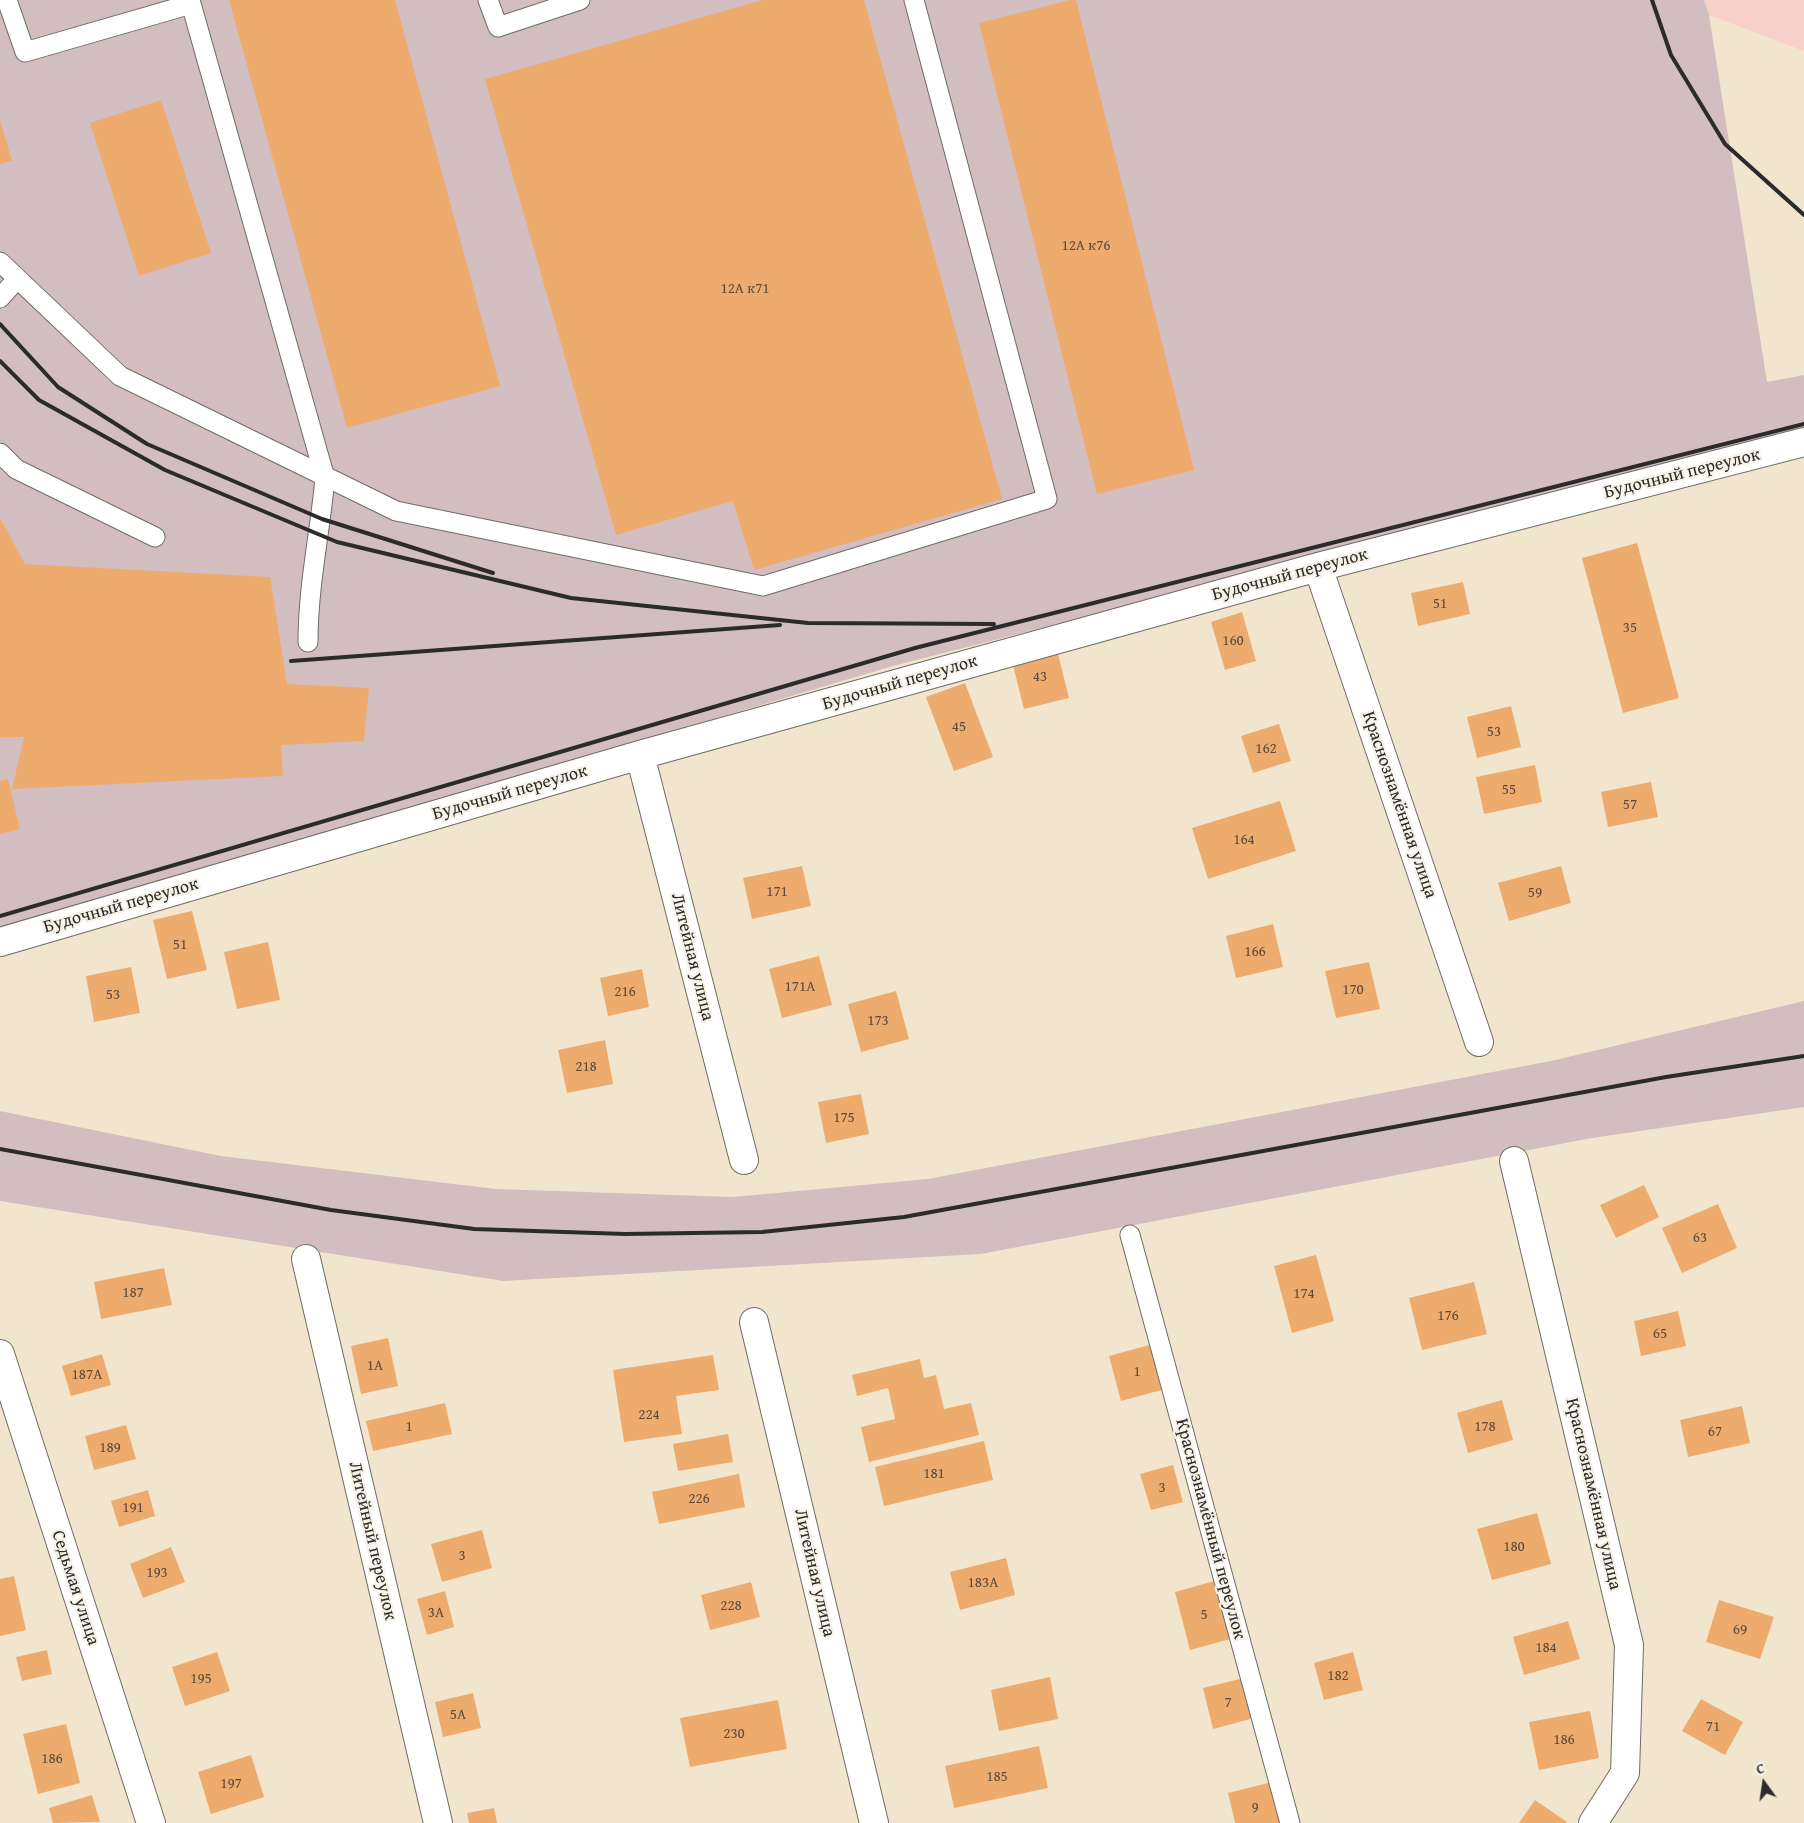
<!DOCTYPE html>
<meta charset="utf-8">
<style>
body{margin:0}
#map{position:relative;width:1804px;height:1823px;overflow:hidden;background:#f1e6cd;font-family:"Gentium Book Plus",serif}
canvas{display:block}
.north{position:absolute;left:1739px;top:1758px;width:50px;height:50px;-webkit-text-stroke:4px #f7f3e8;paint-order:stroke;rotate:346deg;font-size:14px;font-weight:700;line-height:20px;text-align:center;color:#2b2b2b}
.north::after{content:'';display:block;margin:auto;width:18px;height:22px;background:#2b2b2b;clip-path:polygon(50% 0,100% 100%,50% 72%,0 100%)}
</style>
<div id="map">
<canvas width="1804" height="1823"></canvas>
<div class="north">С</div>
</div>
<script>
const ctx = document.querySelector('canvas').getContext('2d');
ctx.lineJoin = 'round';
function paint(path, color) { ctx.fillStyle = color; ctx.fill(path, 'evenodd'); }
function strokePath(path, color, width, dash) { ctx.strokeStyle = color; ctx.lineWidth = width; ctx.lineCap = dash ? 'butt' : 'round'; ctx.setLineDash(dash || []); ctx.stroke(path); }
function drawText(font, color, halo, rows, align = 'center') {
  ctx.font = font + ' "Gentium Book Plus",serif'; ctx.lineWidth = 4.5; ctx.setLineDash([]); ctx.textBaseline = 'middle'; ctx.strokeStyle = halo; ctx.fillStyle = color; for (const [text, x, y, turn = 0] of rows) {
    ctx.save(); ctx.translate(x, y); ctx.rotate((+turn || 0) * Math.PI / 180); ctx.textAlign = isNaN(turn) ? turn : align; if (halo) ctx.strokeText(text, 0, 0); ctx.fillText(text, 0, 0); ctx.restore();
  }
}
paint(new Path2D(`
 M1704 0H1804V51L1709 15Z`), '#f7d0c9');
paint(new Path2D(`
 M0 0H1704L1709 15 1767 382 1804 375V433L893 666 0 930Z
 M1804 1001V1107L1592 1138 981 1254 503 1281 0 1201V1111L221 1156 496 1189 733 1197 928 1179 1551 1061Z`), '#d2bec1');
paint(new Path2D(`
 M229 0H395L500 386 347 428Z
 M763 0H864L1002 499 754 570 733 501 616 535 485 79Z
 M1070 0H1076L1194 470 1097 494 979 23Z
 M161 100 211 253 139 276 90 123Z
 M0 120 12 161 0 164Z
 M0 518 25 564 270 577 287 684 369 688 364 741 281 745 283 776 12 789 24 737H0Z
 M1637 543 1679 698 1623 713 1582 558Z
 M1463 582 1470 614 1418 626 1411 593Z
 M1242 612 1256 661 1225 670 1211 622Z
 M1056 646 1069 698 1024 709 1011 657Z
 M965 683 993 757 954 771 926 697Z
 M1511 706 1521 747 1477 758 1467 717Z
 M1279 724 1291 761 1253 773 1241 736Z
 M1535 765 1542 802 1484 814 1476 777Z
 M8 779 20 829 0 834V781Z
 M1651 782 1658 817 1608 827 1601 792Z
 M1280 801 1296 851 1208 879 1192 828Z
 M802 866 811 906 752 919 743 878Z
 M1561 866 1571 903 1509 921 1498 883Z
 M192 911 207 970 167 979 153 920Z
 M1273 924 1283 967 1236 978 1226 936Z
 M268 942 280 1000 237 1009 224 952Z
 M819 956 832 1005 782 1018 769 969Z
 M1369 962 1380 1009 1336 1018 1325 971Z
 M131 967 140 1013 94 1022 86 976Z
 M642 969 649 1007 608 1016 600 978Z
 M896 991 909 1039 861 1052 848 1004Z
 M605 1040 613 1084 567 1093 558 1050Z
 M861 1094 869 1134 826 1143 818 1102Z
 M1644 1185 1659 1217 1616 1238 1600 1205Z
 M1718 1204 1737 1248 1682 1273 1662 1228Z
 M1316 1255 1334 1321 1292 1333 1274 1266Z
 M164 1268 172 1305 101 1319 94 1282Z
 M1474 1282 1487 1334 1422 1350 1409 1298Z
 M1678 1311 1686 1346 1641 1356 1634 1321Z
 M388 1338 398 1386 361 1394 351 1346Z
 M1153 1344 1165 1389 1121 1401 1109 1356Z
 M102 1354 111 1385 71 1396 62 1366Z
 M713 1355 719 1390 676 1396 682 1434 624 1442 613 1370Z
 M920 1359 924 1378 936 1375 944 1409 971 1403 979 1435 869 1462 861 1427 895 1419 888 1388 857 1396 852 1375Z
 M1502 1400 1513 1440 1468 1453 1457 1413Z
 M445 1403 452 1434 373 1451 366 1421Z
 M1742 1406 1750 1443 1688 1457 1680 1420Z
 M126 1425 136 1459 94 1470 85 1436Z
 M728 1434 733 1462 678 1471 673 1444Z
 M984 1441 993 1480 884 1506 875 1467Z
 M1173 1465 1183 1502 1151 1510 1140 1474Z
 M739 1474 745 1507 659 1524 652 1492Z
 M148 1490 155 1516 119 1527 111 1501Z
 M1537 1513 1551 1564 1492 1580 1477 1529Z
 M482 1530 492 1568 442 1582 431 1544Z
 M171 1547 185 1582 143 1598 130 1564Z
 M1006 1558 1015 1595 960 1610 950 1572Z
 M14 1576 26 1630 0 1636V1579Z
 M1218 1580 1234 1638 1190 1650 1175 1592Z
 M751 1582 760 1617 710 1630 701 1595Z
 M445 1591 454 1627 427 1635 417 1599Z
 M1719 1600 1774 1617 1760 1659 1706 1642Z
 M1568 1621 1580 1659 1524 1675 1513 1637Z
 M47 1650 52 1674 22 1681 16 1657Z
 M217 1652 230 1691 185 1706 172 1667Z
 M1353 1652 1363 1690 1324 1700 1314 1663Z
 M1050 1677 1058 1719 999 1731 991 1690Z
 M1244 1678 1254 1718 1213 1729 1203 1688Z
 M473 1693 481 1728 443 1737 435 1702Z
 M1701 1699 1743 1722 1725 1755 1682 1731Z
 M778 1700 787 1749 690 1767 680 1718Z
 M1590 1711 1599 1758 1539 1770 1529 1722Z
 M66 1724 80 1783 38 1794 23 1734Z
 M1039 1746 1048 1788 954 1808 945 1766Z
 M251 1755 264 1797 211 1814 198 1772Z
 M1272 1782 1282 1823H1235L1228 1793Z
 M92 1795 100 1822 53 1823 49 1808Z
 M1535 1800 1567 1822 1566 1823H1519Z
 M494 1808 497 1823H469L467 1813Z`), '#edac6e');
const service = new Path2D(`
 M7 0 25 52 191 4
 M190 0 325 478C320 533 308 586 308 642
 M488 0 498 27 580 0
 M0 262 120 376 396 511 763 586 1047 499 914 0
 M0 298 17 279
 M0 453 16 469 155 537
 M1130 1235 1290 1823`);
const minor = new Path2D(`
 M1318 567 1479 1042
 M640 755 744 1160
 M0 942 640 755 1318 567 1804 442
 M1514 1161 1629 1645 1625 1773 1593 1823
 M306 1259 438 1823
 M754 1322 874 1823
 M0 1354 151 1823`);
strokePath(service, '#706c64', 21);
strokePath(minor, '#706c64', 30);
strokePath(service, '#fff', 19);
strokePath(minor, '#fff', 28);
strokePath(new Path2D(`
 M1652 0 1671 55 1725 144 1804 215
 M0 324 58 387 147 444 322 519 493 573
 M0 361 39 400 165 470 337 542 571 598 808 623 994 624
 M291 661 780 625
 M0 916 915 648 1804 424
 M0 1149 331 1210 474 1229 625 1234 762 1232 904 1217 1666 1077 1804 1056`), '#2b2b2b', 4);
drawText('15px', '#5c4b3c', null, [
 ["12А к76",1086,246],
 ["12А к71",745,289],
 ["51",1440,604],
 ["35",1630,628],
 ["160",1233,641],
 ["43",1040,677],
 ["45",959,727],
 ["53",1494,732],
 ["162",1266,749],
 ["55",1509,790],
 ["57",1630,805],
 ["164",1244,840],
 ["171",777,892],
 ["59",1535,893],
 ["51",180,945],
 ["166",1255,952],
 ["171А",800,987],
 ["170",1353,990],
 ["216",625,992],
 ["53",113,995],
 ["173",878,1021],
 ["218",586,1067],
 ["175",844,1118],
 ["63",1700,1238],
 ["187",133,1293],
 ["174",1304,1294],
 ["176",1448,1316],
 ["65",1660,1334],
 ["1А",375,1366],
 ["1",1137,1372],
 ["187А",87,1375],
 ["224",649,1415],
 ["1",409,1427],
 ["178",1485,1427],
 ["67",1715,1432],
 ["189",110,1448],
 ["181",934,1474],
 ["3",1162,1488],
 ["226",699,1499],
 ["191",133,1508],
 ["180",1514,1547],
 ["3",462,1556],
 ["193",157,1573],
 ["183А",983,1583],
 ["228",731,1606],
 ["3А",436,1613],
 ["5",1204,1615],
 ["69",1740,1630],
 ["184",1546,1648],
 ["182",1338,1676],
 ["195",201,1679],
 ["7",1228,1703],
 ["5А",458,1715],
 ["71",1713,1727],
 ["230",734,1734],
 ["186",1564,1740],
 ["186",52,1759],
 ["185",997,1777],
 ["197",231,1784],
 ["9",1255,1808]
]);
drawText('18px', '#2b2b2b', '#f7f3e8', [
 ["Будочный переулок",1682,474,-14],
 ["Будочный переулок",1290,575,-15],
 ["Будочный переулок",900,683,-16],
 ["Будочный переулок",510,793,-16],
 ["Краснознамённая улица",1399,805,71],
 ["Будочный переулок",121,906,-16],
 ["Литейная улица",692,957,76],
 ["Краснознамённая улица",1593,1494,77],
 ["Краснознамённый переулок",1210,1529,75],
 ["Литейный переулок",372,1541,77],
 ["Литейная улица",814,1573,77],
 ["Седьмая улица",75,1588,72]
]);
</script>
